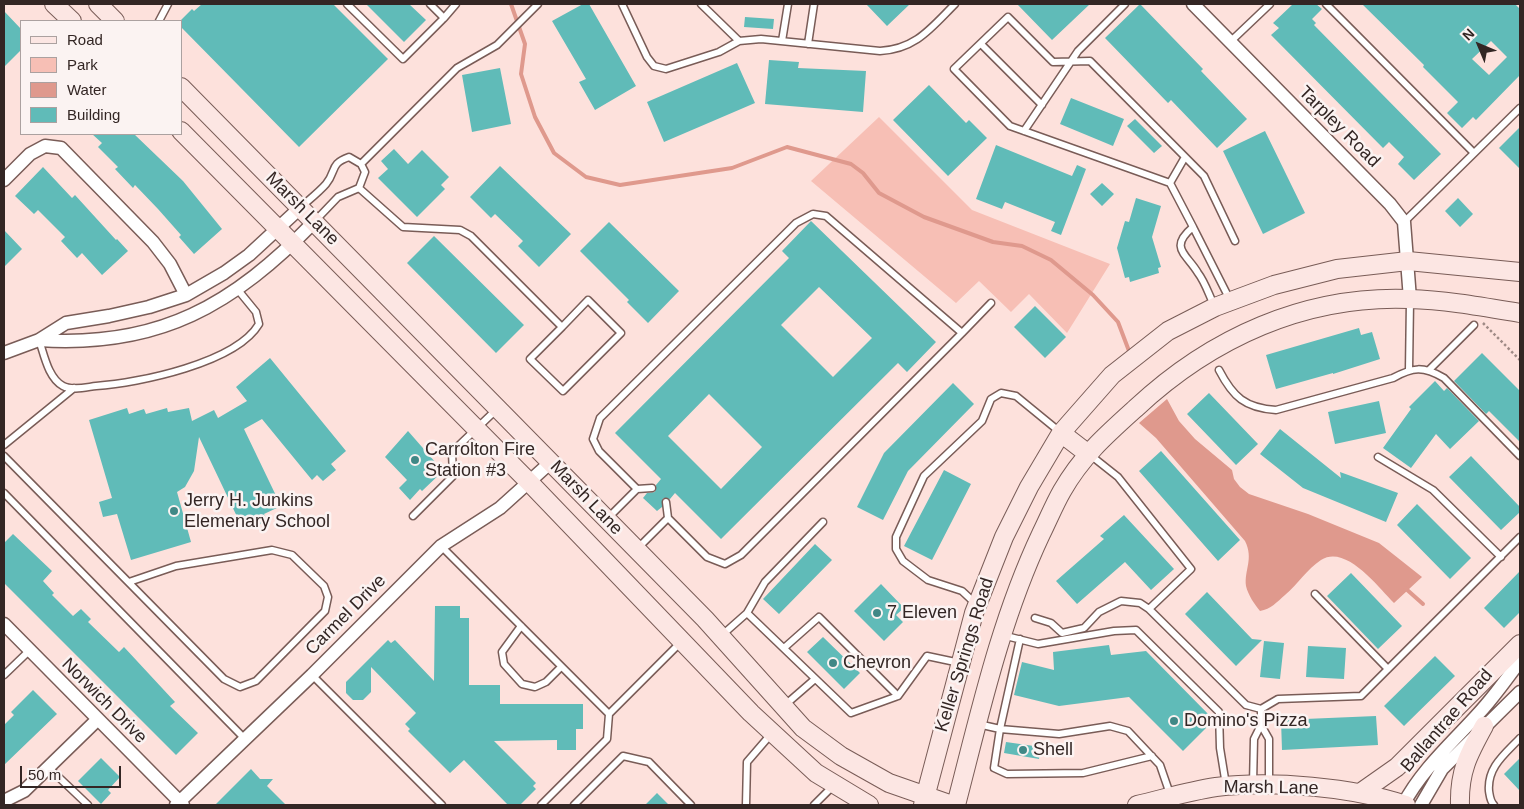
<!DOCTYPE html>
<style>
body{margin:0}
#map{position:relative;width:1524px;height:809px;overflow:hidden;background:#fde1dc;font-family:Helvetica,sans-serif}
canvas{display:block}
.frame{position:absolute;inset:0;border:5px solid #332624;pointer-events:none}
.legend{position:absolute;left:20px;top:20px;width:162px;height:115px;box-sizing:border-box;background:#fbf3f2;border:1px solid #aba1a0;margin:0;padding:6px 9px;list-style:none;font-size:15px;color:#332624}
.legend li{display:flex;align-items:center;gap:10px;height:25px}
.legend b{width:25px;border:1px solid #aba1a0}
.north{position:absolute;left:1454px;top:20px;width:50px;height:50px;-webkit-text-stroke:4px #fbf3f2;paint-order:stroke;rotate:315deg;font-size:14px;font-weight:700;line-height:20px;text-align:center;color:#332624}
.north::after{content:'';display:block;margin:auto;width:18px;height:22px;background:#332624;clip-path:polygon(50% 0,100% 100%,50% 72%,0 100%)}
.scale{position:absolute;left:20px;top:766px;width:101px;height:22px;box-sizing:border-box;border:2px solid #332624;border-top:0;padding-left:6px;font-size:15px;line-height:18px;white-space:nowrap;color:#332624;-webkit-text-stroke:4px #fbf3f2;paint-order:stroke}
</style>
<div id="map">
<canvas width="1524" height="809"></canvas>
<div class="frame"></div>
<ul class="legend">
<li><b style="height:6px;background:#fce6e3"></b>Road</li>
<li><b style="height:14px;background:#f7bfb5"></b>Park</li>
<li><b style="height:14px;background:#df998d"></b>Water</li>
<li><b style="height:14px;background:#60bbb8"></b>Building</li>
</ul>
<div class="north">N</div>
<div class="scale">50 m</div>
</div>
<script>
const ctx = document.querySelector('canvas').getContext('2d');
ctx.lineJoin = 'round';
function paint(path, color) { ctx.fillStyle = color; ctx.fill(path, 'evenodd'); }
function strokePath(path, color, width, dash) { ctx.strokeStyle = color; ctx.lineWidth = width; ctx.lineCap = dash ? 'butt' : 'round'; ctx.setLineDash(dash || []); ctx.stroke(path); }
function drawText(font, color, halo, rows, align = 'center') {
  ctx.font = font + ' Helvetica,sans-serif'; ctx.lineWidth = 5; ctx.setLineDash([]); ctx.textBaseline = 'middle'; ctx.strokeStyle = halo; ctx.fillStyle = color; for (const [text, x, y, turn = 0] of rows) {
    ctx.save(); ctx.translate(x, y); ctx.rotate((+turn || 0) * Math.PI / 180); ctx.textAlign = isNaN(turn) ? turn : align; if (halo) ctx.strokeText(text, 0, 0); ctx.fillText(text, 0, 0); ctx.restore();
  }
}
paint(new Path2D(`
 M879 117 972 210 1110 264 1067 333 1029 294 1011 312 979 281 956 303 811 181Z`), '#f7bfb5');
paint(new Path2D(`
 M1167 399 1179 421 1195 439 1232 470 1234 479 1240 487 1249 494 1308 514 1379 543 1422 577 1394 603C1378 587 1346 544 1321 560 1307 569 1298 584 1285 595 1277 602 1271 609 1260 611 1255 605 1248 595 1246 586 1244 570 1254 559 1245 541L1156 438 1139 423Z`), '#df998d');
strokePath(new Path2D(`
 M511 4 525 44 521 74 535 117 554 153 586 177 620 185 732 168 787 147 851 164 863 173 879 193 924 217 993 242 1022 246 1051 260 1093 295 1118 322 1129 351
 M1405 588 1423 604`), '#df998d', 4);
paint(new Path2D(`
 M202 4H333L388 59 299 147 181 27V20L192 9 194 11Z
 M366 4H409L426 20 404 42Z
 M583 4H589L636 86 595 110 579 82 586 79 552 21Z
 M866 4H910L887 26Z
 M1017 4H1090L1052 40Z
 M1140 4 1203 69 1201 71 1247 119 1217 148 1171 100 1168 103 1105 38Z
 M1293 4H1316L1322 9 1312 19 1316 23 1314 25 1441 154 1414 180 1398 164 1404 157 1389 142 1383 148 1271 35 1279 28 1273 23Z
 M1362 4H1515L1520 9V75L1476 120 1473 117 1462 128 1447 113 1458 102 1423 67 1424 65ZM1491 41 1507 57 1489 75 1472 59Z
 M4 11 21 29V50L4 67Z
 M745 17 774 19 773 29 744 27Z
 M769 60 799 62 798 68 866 71 863 112 765 104Z
 M737 63 755 103 664 142 647 102Z
 M500 68 511 124 472 132 462 75Z
 M929 85 966 123 969 120 987 138 948 176 893 120Z
 M1071 98 1124 119 1113 146 1060 124Z
 M1135 119 1162 146 1154 153 1127 126Z
 M1520 127V169L1499 148Z
 M1265 131 1305 213 1263 234 1223 151Z
 M92 134H134L183 181 222 229 194 254 179 237 181 235 158 209 135 185 133 188 115 169 118 167 98 147 102 143Z
 M996 145 1072 176 1077 165 1086 169 1061 235 1051 231 1055 222 1005 202 1002 209 976 199Z
 M394 149 408 164 422 150 449 177 441 185 445 189 417 217 378 178 388 169 381 161Z
 M500 166 571 234 539 267 518 246 523 241 495 214 491 218 470 197Z
 M43 167 72 198 75 195 116 240 117 239 128 251 102 275 82 253 77 258 61 241 65 237 38 210 34 214 15 196Z
 M1102 183 1114 194 1102 206 1090 194Z
 M1136 198 1161 206 1152 237 1161 267 1158 268 1159 273 1130 282 1129 277 1125 278 1117 248 1125 221 1129 222Z
 M1458 198 1473 214 1460 227 1445 211Z
 M811 221 936 342 907 372 898 363 721 539 675 493 670 499 663 498 662 507 657 511 643 498 647 493 655 492 656 485 661 479 615 433 789 258 782 251ZM819 287 872 338 833 377 781 325ZM709 394 762 447 721 489 668 436Z
 M609 222 679 291 648 323 627 302 629 300 580 251Z
 M4 230 22 249 4 267Z
 M434 236 524 325 496 353 407 263Z
 M1035 306 1066 337 1045 358 1014 327Z
 M1359 328 1361 335 1372 332 1380 359 1333 374V373L1276 389 1266 355Z
 M1482 353 1520 391V442L1489 411 1486 414 1454 381Z
 M270 358 346 451 331 464 336 470 323 481 317 475 312 480 262 419 244 429 281 506 264 514 267 521 252 528 249 521 241 525 199 437 194 471 185 487 177 492 191 542 131 560 117 514 103 517 99 502 112 498 89 420 127 408 129 414 144 409 146 414 167 408 168 412 189 408 192 421 214 410 218 418 247 401 236 387Z
 M1435 381 1444 391 1447 388 1479 421 1450 449 1436 434 1411 468 1383 448 1411 409 1409 407Z
 M953 383 974 404 908 471 883 520 857 507 884 453Z
 M1209 393 1258 444 1236 465 1187 414Z
 M1379 401 1386 433 1335 444 1328 412Z
 M1280 429 1341 478 1340 472 1398 493 1386 522 1303 488 1260 454Z
 M408 431 443 471 422 491 420 489 410 500 399 488 407 480 385 457Z
 M1161 451 1240 540 1218 561 1139 471Z
 M1471 456 1520 507V512L1501 530 1449 477Z
 M944 470 971 484 932 560 904 546Z
 M1417 504 1471 558 1450 579 1397 525Z
 M1124 515 1174 569 1151 590 1125 562 1077 604 1056 581 1104 539 1100 536Z
 M13 534 52 571 43 581 54 593 52 595 73 616 81 609 91 619 88 622 119 652 124 647 175 702 170 706 198 733 176 755 4 583V543Z
 M815 544 832 560 779 614 763 599Z
 M1520 571V612L1504 628 1484 608Z
 M1351 573 1402 626 1378 649 1327 596Z
 M881 584 904 608 896 615 903 622 884 641 854 611Z
 M1207 592 1252 639 1262 640 1236 666 1185 614Z
 M435 606H460V618H469V685H500V704H583V729H576V750H557V740L494 741 536 783 533 786 536 789 520 805H508L464 760 450 773 408 731 410 729 405 724 416 713 371 667V692L363 700H353L346 693V682L388 640 391 643 395 640 434 681Z
 M823 637 860 673 844 689 807 652Z
 M1264 641 1284 643 1280 679 1260 677Z
 M1109 645 1111 655 1146 651 1214 720 1183 751 1129 697 1059 706 1014 695 1022 662 1054 670 1053 652Z
 M1308 646 1346 648 1344 679 1306 677Z
 M1435 656 1455 676 1404 726 1384 706Z
 M33 690 57 714 4 765V725L14 715 11 712Z
 M1376 716 1378 745 1282 750 1281 720Z
 M1006 742 1041 747 1039 759 1004 753Z
 M101 758 120 777 108 790 111 793 101 804 78 781Z
 M1520 758V791L1504 774Z
 M251 769 260 779H273L267 786 286 805H215Z
 M657 793 669 805H645Z`), '#60bbb8');
const lane = new Path2D(`
 M347 4 403 59 444 18 430 4
 M622 4 647 57 654 66 666 69 719 52 739 41 761 39 880 51C916 49 931 28 955 4
 M701 4 739 41
 M1326 4 1474 153
 M444 18 456 4
 M159 21 168 4
 M782 41 788 4
 M1230 42 1270 4
 M808 44 814 4
 M981 44 1042 105
 M1024 131 1078 51 1125 4
 M361 164 457 68 497 45 538 4
 M1170 183 1185 157
 M359 188 403 227 460 230 471 236 562 327 530 359 563 391 621 333 588 300 562 327
 M302 206C310 199 319 192 326 184 337 171 329 164 349 157L361 164 365 172 359 188 338 197 316 220
 M1404 222 1520 108
 M1193 227 1170 183 1010 126 954 69 1008 17 1053 62 1090 61 1204 176 1235 241
 M1214 305C1209 295 1205 282 1198 273 1187 254 1168 248 1193 227L1230 300
 M962 333 991 303
 M39 340C44 354 48 378 63 386 72 391 87 387 96 386 139 383 236 363 259 324L256 312 238 290
 M1219 370C1233 397 1245 408 1276 410L1393 378C1413 367 1423 366 1444 378L1520 456
 M1409 370 1410 301
 M1429 370 1474 325
 M4 445 74 388
 M1089 454 1118 477 1191 569 1149 609
 M4 456 224 679 240 687 256 681 325 611 328 597 324 586 292 555 272 550 176 566 129 582
 M1378 457 1433 490 1501 557
 M652 488 637 489 599 451 593 439 600 418 796 223 813 214 826 216 962 333 741 555 725 564 707 557 668 518 666 502
 M4 493 245 739
 M413 516 453 476 452 452 497 409
 M608 518 637 489
 M441 546 609 714
 M637 549 668 518
 M1315 594 1388 669
 M977 605 962 591 928 580 903 561 896 549V537L924 476 982 421 991 399 1001 393 1016 396 1060 432
 M747 613 765 582 823 522
 M1035 618 1051 623 1062 633 1084 628 1099 612 1121 601 1140 603 1149 609 1246 705 1261 709 1278 699 1361 696 1520 537
 M521 626 502 652 504 664 522 684 535 687 546 682 561 667
 M1002 635 1038 644 1114 631 1136 630 1219 712 1220 748 1226 785
 M721 636 747 613 851 713 898 696 927 656 960 663
 M1020 639 1000 729 1059 734 1110 726 1128 731 1160 765 1170 794
 M784 648 819 617 898 696
 M4 675 30 650
 M312 675 442 805
 M785 705 815 679
 M1261 709V725
 M978 724 1000 729 994 768 1007 774 1083 773 1152 756
 M48 767 88 805
 M1253 784 1254 739 1261 725 1269 739V784
 M541 805 607 739 609 714 681 642
 M574 805 623 756 649 762 691 805
 M746 805 747 762 772 733
 M814 805 834 785
 M1494 805C1490 801 1490 797 1489 791 1487 767 1505 754 1520 738`);
const street = new Path2D(`
 M1193 4 1390 204 1404 222 1410 299
 M4 180 30 154 45 146 61 148 153 242 170 264 186 295
 M39 340C160 348 233 305 315 221
 M4 353 39 340 66 323 109 316 149 307 186 295 224 273 249 255 301 207
 M4 624 183 805
 M4 801 24 791 98 719
 M176 805 312 675 441 546 500 508 551 462
 M1403 805C1422 769 1452 743 1479 713 1494 697 1507 678 1520 661
 M1421 805 1442 769 1520 692`);
const secondary = new Path2D(`
 M54 4 72 21
 M98 4 115 21
 M181 87 705 619 803 728 841 756 889 783 952 805
 M181 131 530 483 751 713 816 773 869 805
 M1061 433 1087 453
 M1360 793 1397 767 1520 644
 M923 805 974 613 1004 537 1029 487 1061 433 1112 375 1168 331 1215 307 1274 285 1337 269 1408 261 1520 272
 M956 805C980 713 1000 621 1041 534 1048 520 1054 505 1062 491 1082 456 1106 435 1136 408 1211 338 1305 295 1409 299 1446 300 1484 307 1520 313
 M1137 805C1163 799 1189 791 1216 787 1272 780 1352 787 1406 805
 M1460 805C1459 772 1468 755 1484 726`);
strokePath(lane, '#795c57', 9);
strokePath(street, '#795c57', 15);
strokePath(secondary, '#795c57', 20);
strokePath(new Path2D(`
 M1483 323 1520 360`), '#9f8a86', 2.5, [2.5, 2.5]);
strokePath(lane, '#fff', 6);
strokePath(street, '#fff', 12);
strokePath(secondary, '#fce6e3', 18);
for (const [x, y, r, color] of [
 [415,460,5,"#408886"],
 [174,511,5,"#408886"],
 [877,613,5,"#408886"],
 [833,663,5,"#408886"],
 [1174,721,5,"#408886"],
 [1023,750,5,"#408886"]
]) { const dot = new Path2D(); dot.arc(x, y, r, 0, 2 * Math.PI); ctx.fillStyle = color; ctx.fill(dot); strokePath(dot, '#fbf3f2', 2); }
drawText('18px', '#332624', '#fbf3f2', [
 ["Tarpley Road",1339,127,45],
 ["Marsh Lane",302,209,45],
 ["Marsh Lane",586,498,46],
 ["Carmel Drive",346,615,-45],
 ["Keller Springs Road",965,655,-73],
 ["Norwich Drive",104,701,45],
 ["Ballantrae Road",1447,721,-49],
 ["Marsh Lane",1271,788,1]
]);
drawText('18px', '#332624', '#fbf3f2', [
 ["Carrolton Fire",425,450],
 ["Station #3",425,471],
 ["Jerry H. Junkins",184,501],
 ["Elemenary School",184,522],
 ["7 Eleven",887,613],
 ["Chevron",843,663],
 ["Domino's Pizza",1184,721],
 ["Shell",1033,750]
], 'left');
</script>
